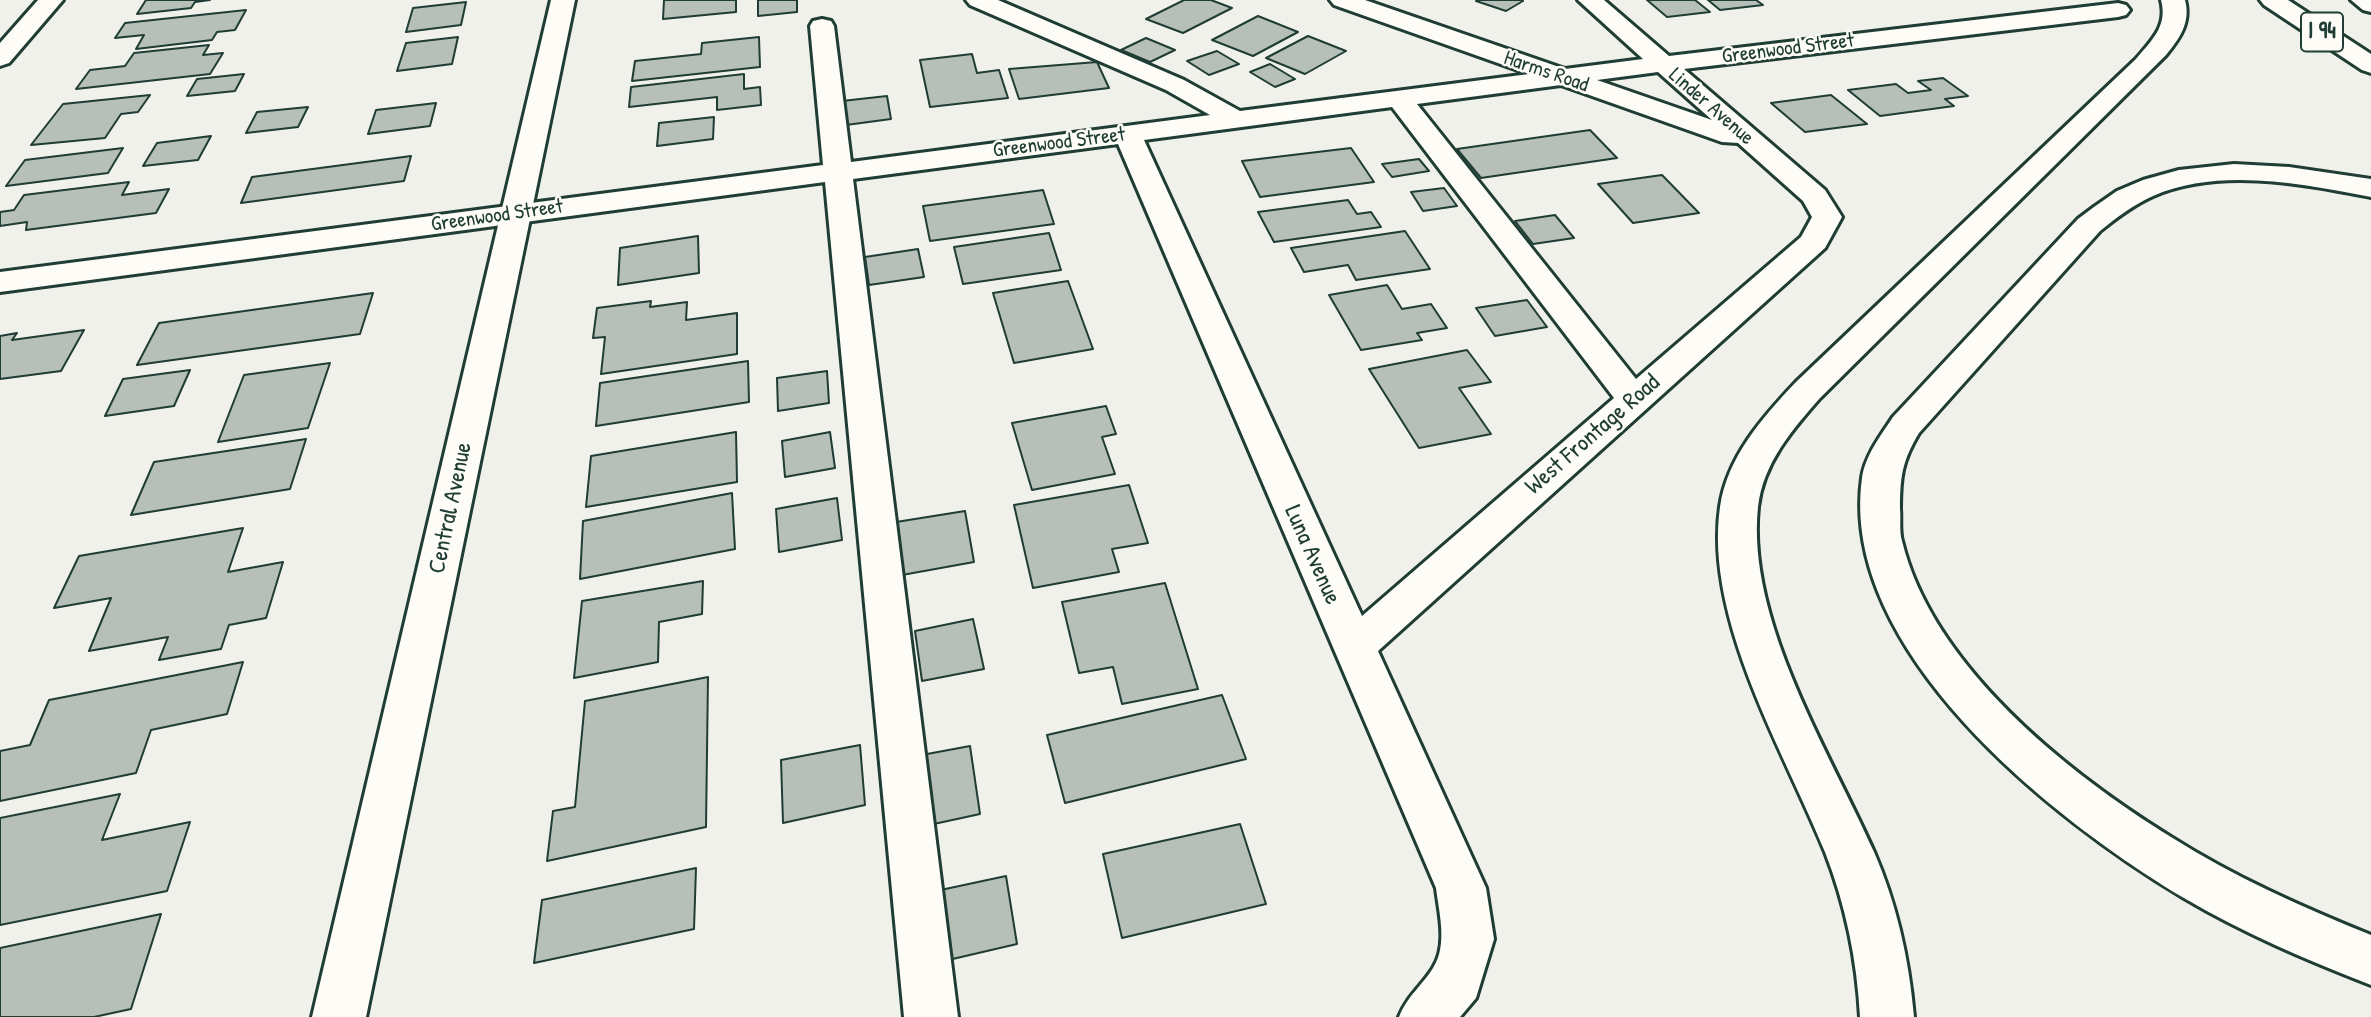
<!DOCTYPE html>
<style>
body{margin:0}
canvas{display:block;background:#f0f1eb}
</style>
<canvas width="2371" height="1017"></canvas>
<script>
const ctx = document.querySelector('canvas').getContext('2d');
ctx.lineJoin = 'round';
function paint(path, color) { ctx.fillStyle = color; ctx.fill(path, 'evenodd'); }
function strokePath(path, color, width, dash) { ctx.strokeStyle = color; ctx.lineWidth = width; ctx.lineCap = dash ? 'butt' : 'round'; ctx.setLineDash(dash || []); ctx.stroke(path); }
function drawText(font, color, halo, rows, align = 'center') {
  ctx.font = font + ' "Patrick Hand",sans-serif'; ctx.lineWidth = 5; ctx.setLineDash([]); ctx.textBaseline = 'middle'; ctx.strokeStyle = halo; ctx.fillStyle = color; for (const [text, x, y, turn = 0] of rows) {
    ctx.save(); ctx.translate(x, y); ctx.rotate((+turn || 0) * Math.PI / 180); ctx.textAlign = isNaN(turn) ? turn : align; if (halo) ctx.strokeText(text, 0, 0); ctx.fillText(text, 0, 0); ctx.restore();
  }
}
const building = new Path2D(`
 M146 0H210L195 2 191 8 137 14Z
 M664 0H736V12L663 19Z
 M758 0H797V12L758 16Z
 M1184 0H1211L1232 8 1183 33 1146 19Z
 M1478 0H1521L1523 1 1506 11 1476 1Z
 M1647 0H1695L1710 12 1667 17Z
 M1708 0H1756L1763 5 1720 10Z
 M466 2 461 25 406 32 413 8Z
 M246 10 235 30 217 32 212 40 136 49 144 35 115 38 125 23Z
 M1258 16 1298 32 1253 56 1212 40Z
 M1308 36 1346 51 1305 74 1266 58Z
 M458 37 452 64 397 71 406 43Z
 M759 37 760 67 632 81 635 61 701 54 702 43Z
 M1146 38 1175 50 1150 62 1121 50Z
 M209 45 203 55 223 53 210 74 76 89 90 70 125 66 134 53Z
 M1217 51 1239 64 1209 75 1187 61Z
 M972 54 977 73 999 70 1008 98 930 107 920 60Z
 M1097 62 1109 88 1019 99 1009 69Z
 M1270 64 1295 79 1275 87 1250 72Z
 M244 74 235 91 187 96 197 79Z
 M744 74V89L760 87 761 105 717 110V97L629 107 631 87Z
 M1943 78 1968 96 1945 99 1954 106 1880 116 1848 90 1896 84 1908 93 1931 90 1918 81Z
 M150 95 138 112 121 114 105 138 31 145 63 104Z
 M1831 95 1867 124 1805 132 1771 103Z
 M887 96 891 119 846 125 842 101Z
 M436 103 430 126 368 134 376 110Z
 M308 107 298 127 246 133 257 112Z
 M714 117 713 139 657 146 659 123Z
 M1590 130 1617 158 1481 178 1457 149Z
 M211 136 198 160 143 166 157 143Z
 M123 148 108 173 6 186 25 160Z
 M1351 148 1374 182 1260 197 1242 161Z
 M411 156 404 181 241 203 252 177Z
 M1419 159 1429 171 1392 177 1382 164Z
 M1662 175 1699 213 1633 223 1598 184Z
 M129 182 122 195 169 189 156 213 26 230 27 222 0 226V212L14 210 24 195Z
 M1444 188 1457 206 1423 211 1411 192Z
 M1043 190 1054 224 930 241 923 206Z
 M1348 200 1357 214 1371 212 1381 227 1274 242 1258 212Z
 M1555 215 1574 238 1533 244 1515 221Z
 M1405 231 1430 269 1356 280 1348 265 1304 272 1291 248Z
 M1049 233 1061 270 963 284 954 247Z
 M698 236 699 273 618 285 620 248Z
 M918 249 924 277 869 285 865 257Z
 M1068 281 1093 349 1014 363 993 293Z
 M1387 285 1402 309 1431 304 1447 328 1417 333 1422 340 1361 350 1329 295Z
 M373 293 360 334 137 365 159 323Z
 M1527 300 1547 327 1495 336 1476 308Z
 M651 301 650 307 687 302 686 320 737 313V354L601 374 605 337 593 338 597 308Z
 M84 330 61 371 0 379V336L17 333 12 340Z
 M1467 350 1491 382 1459 388 1491 434 1419 448 1369 369Z
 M748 361 749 402 596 426 600 383Z
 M330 363 308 428 218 442 244 375Z
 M190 370 174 406 105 416 123 379Z
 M827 371 829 403 778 411 777 378Z
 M1106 406 1116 434 1102 437 1115 474 1032 490 1012 423Z
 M736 432 737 482 586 507 591 456Z
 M830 432 835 468 785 477 782 441Z
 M306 439 290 489 131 515 154 462Z
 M1129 485 1148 543 1112 549 1119 572 1033 588 1014 505Z
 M732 493 735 549 580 579 583 521Z
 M837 498 842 540 779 552 776 509Z
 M965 511 974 562 902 575 896 522Z
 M243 528 228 572 283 562 266 618 229 625 221 649 159 660 168 637 89 651 111 598 54 608 79 556Z
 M703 581 702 614 659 622 658 662 574 678 582 601Z
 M1165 583 1198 689 1122 704 1113 667 1079 673 1062 602Z
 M973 619 984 669 922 681 915 631Z
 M243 662 227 714 151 730 136 773 0 801V751L30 745 49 700Z
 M708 677 706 827 547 861 553 811 575 807 585 701Z
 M1222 695 1246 759 1065 803 1047 735Z
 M860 745 865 805 783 823 781 760Z
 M970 746 980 814 920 827 911 757Z
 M120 794 102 840 190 822 167 891 0 925V818Z
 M1240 824 1266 904 1122 938 1103 854Z
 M696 868 694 929 534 963 542 900Z
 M1006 876 1017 944 944 961 936 891Z
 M161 914 131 1009 94 1017H0V948Z`);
paint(building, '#b6bfb8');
strokePath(building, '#1f3d34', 2);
const minor = new Path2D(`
 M38 0H63L9 63 0 66V43Z
 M966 0H998L1184 80 1240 111 1529 74 1334 5 1330 0H1365L1565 69 1643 59 1578 0H1604L1669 56 2118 3 2126 5 2130 10 2126 15 2118 17 1684 69 1825 190 1842 217 1825 248 1378 651 1486 888 1494 939 1476 998 1460 1017H1399C1408 995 1421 987 1433 968 1448 945 1439 913 1436 888L1118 144 853 179 958 1017H904L825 182 0 292V272L823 165 810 26 813 21 822 19 831 21 834 26 851 162 1210 115 1166 90 970 5ZM1658 72 1712 120 1597 80ZM1561 85 1722 142 1738 143 1803 201 1812 217 1801 237 1636 379 1417 104ZM1392 107 1614 398 1362 616 1144 140Z`);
const major = new Path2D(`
 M551 0H575L366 1017H312Z`);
const highway = new Path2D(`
 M2161 0H2185C2191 22 2180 38 2166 55L1820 398C1792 430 1763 463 1758 507 1746 620 1829 751 1874 852 1897 905 1909 959 1914 1017H1860C1857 960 1846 906 1825 852 1784 751 1704 619 1720 507 1727 457 1763 417 1796 382L2136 59C2152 40 2168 26 2161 0Z
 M2260 0H2288L2371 54V73L2362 70 2264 5Z
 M2351 0H2371V12L2363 10Z
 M2234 164 2289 167 2371 179V197C2302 184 2220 167 2153 196 2133 205 2116 218 2100 231L1919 433C1902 461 1900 477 1900 509 1901 519 1899 531 1902 541 1932 665 2066 772 2171 837 2234 877 2302 907 2371 935V985C2307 960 2243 933 2184 898 2053 820 1838 650 1862 478 1865 456 1881 435 1893 417L2078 219 2094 207 2117 191 2143 180 2179 170Z`);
strokePath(minor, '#1f3d34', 6);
strokePath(major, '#1f3d34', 6);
strokePath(highway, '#1f3d34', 6);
paint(minor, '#fdfcf7');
paint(major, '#fdfcf7');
paint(highway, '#fdfcf7');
drawText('21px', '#1f3d34', '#fdfcf7', [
 ["Greenwood Street",1788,49,-7],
 ["Harms Road",1546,72,19],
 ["Linder Avenue",1711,107,41],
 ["Greenwood Street",1059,143,-7],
 ["Greenwood Street",497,216,-8]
]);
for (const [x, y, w] of [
 [2322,32,42]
]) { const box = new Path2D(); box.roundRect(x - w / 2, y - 19.5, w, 39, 5); ctx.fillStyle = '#fdfcf7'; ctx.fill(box); strokePath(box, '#1f3d34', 2); }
drawText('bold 23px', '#1f3d34', null, [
 ["I 94",2322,32]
]);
drawText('24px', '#1f3d34', '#fdfcf7', [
 ["West Frontage Road",1593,435,-41],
 ["Central Avenue",451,508,-78],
 ["Luna Avenue",1312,555,66]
]);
</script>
